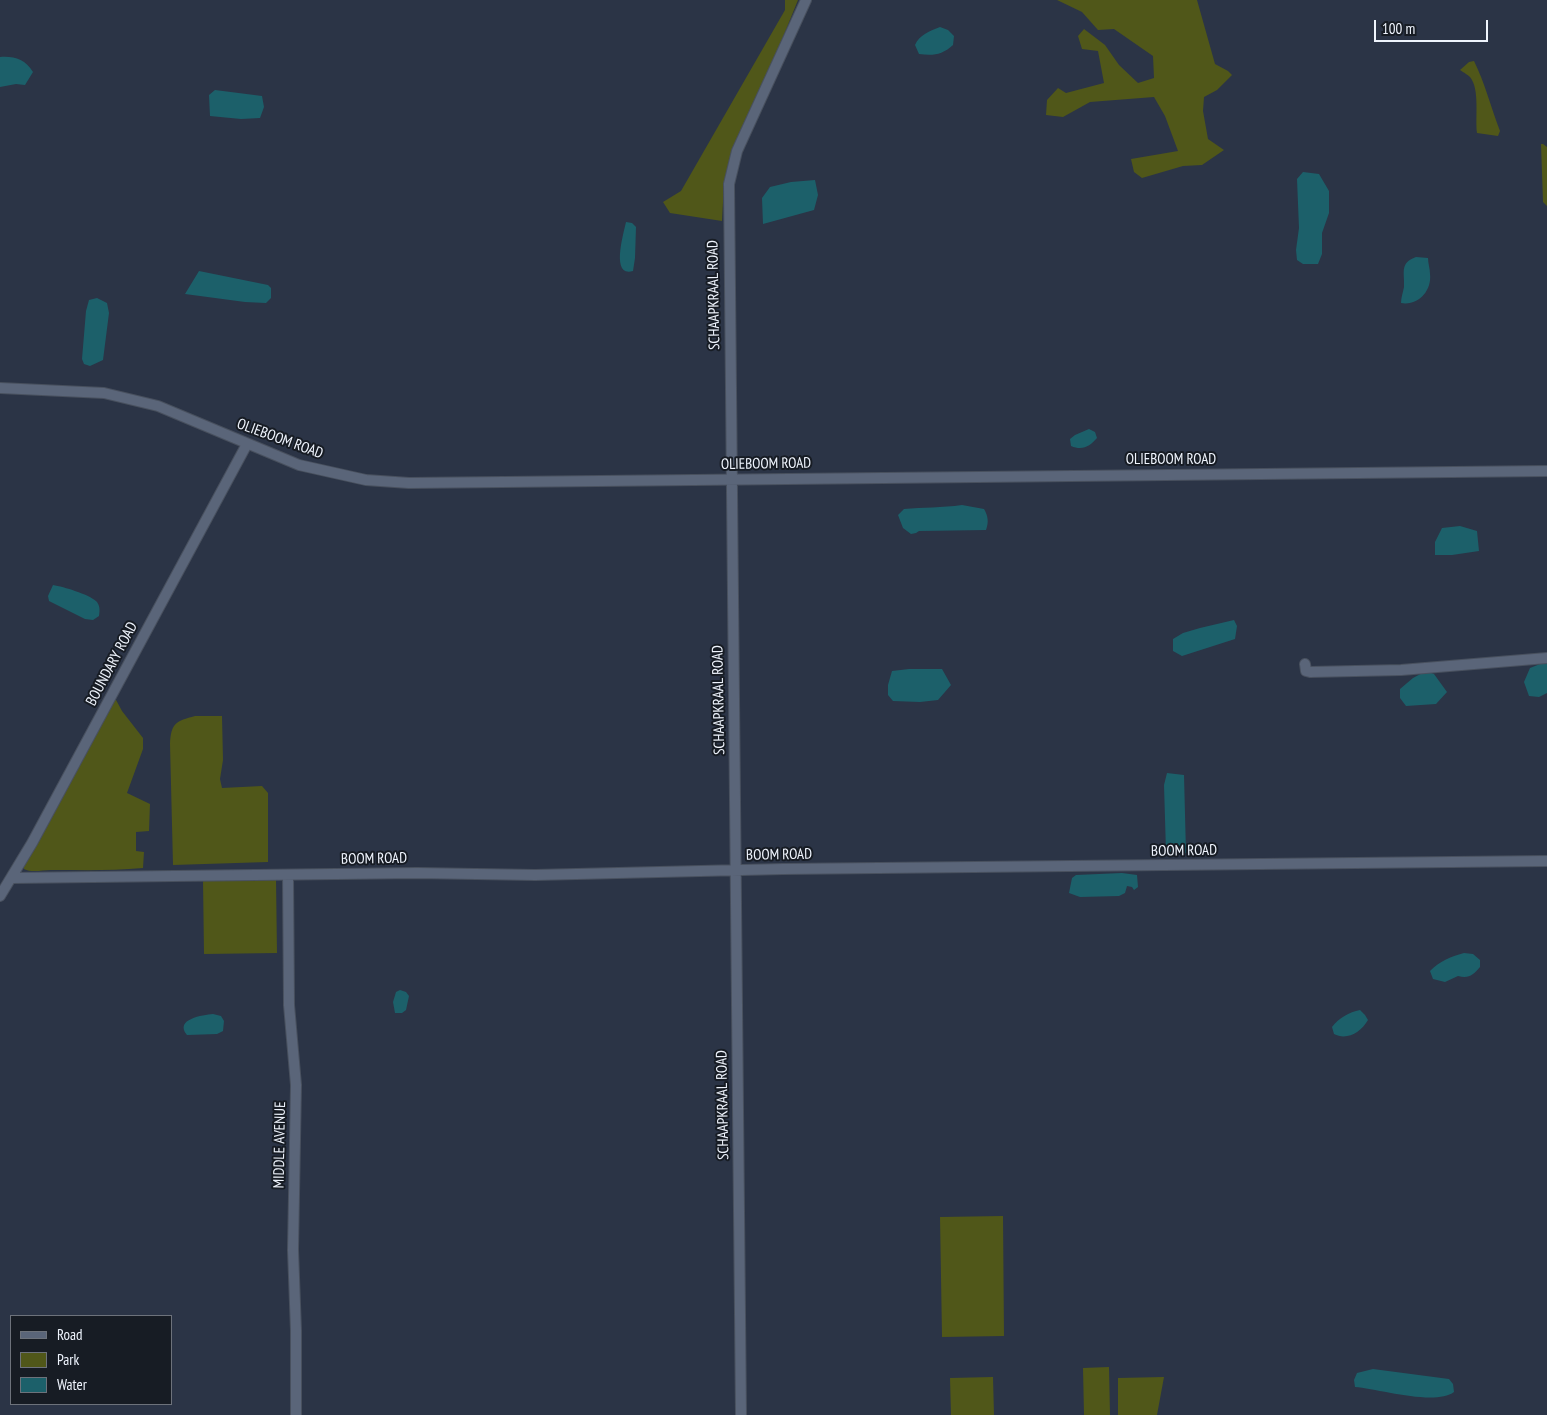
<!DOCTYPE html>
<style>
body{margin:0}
#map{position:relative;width:1547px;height:1415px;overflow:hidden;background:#2b3446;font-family:"PT Sans Narrow",sans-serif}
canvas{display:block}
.legend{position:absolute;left:10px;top:1315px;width:162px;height:90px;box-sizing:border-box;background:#171c24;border:1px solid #6d727b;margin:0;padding:6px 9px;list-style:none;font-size:15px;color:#eff4fd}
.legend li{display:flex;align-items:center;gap:10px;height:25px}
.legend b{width:25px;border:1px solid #6d727b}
.scale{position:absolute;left:1374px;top:20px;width:114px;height:22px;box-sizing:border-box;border:2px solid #eff4fd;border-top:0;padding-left:6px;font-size:15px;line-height:18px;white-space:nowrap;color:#eff4fd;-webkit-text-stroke:4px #171c24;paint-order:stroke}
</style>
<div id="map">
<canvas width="1547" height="1415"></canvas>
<ul class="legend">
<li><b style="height:6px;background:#5a6579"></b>Road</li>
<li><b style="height:14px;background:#505719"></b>Park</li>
<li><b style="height:14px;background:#1c606a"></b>Water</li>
</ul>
<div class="scale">100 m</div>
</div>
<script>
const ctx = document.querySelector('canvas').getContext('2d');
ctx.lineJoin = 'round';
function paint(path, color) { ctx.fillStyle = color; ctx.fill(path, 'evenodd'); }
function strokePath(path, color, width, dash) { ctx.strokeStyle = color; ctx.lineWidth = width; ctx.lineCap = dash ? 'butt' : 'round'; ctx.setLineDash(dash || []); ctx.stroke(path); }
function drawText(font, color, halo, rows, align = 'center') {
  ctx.font = font + ' "PT Sans Narrow",sans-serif'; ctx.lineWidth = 4; ctx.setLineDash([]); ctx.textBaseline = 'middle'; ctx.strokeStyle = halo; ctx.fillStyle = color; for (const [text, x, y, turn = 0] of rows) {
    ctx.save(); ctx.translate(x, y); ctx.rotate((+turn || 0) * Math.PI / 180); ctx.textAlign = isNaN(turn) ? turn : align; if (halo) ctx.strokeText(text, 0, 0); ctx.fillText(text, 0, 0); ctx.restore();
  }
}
paint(new Path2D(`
 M785 0H798L724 183 722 221 670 213 663 202 681 191 785 10Z
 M1057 0H1197L1215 64 1228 71 1232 75 1217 90 1204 97 1203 111 1208 139 1224 150 1202 165 1183 166 1142 178 1134 172 1131 159 1178 151 1165 116 1154 97 1090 102 1063 117 1046 115 1047 100 1058 88 1066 93 1104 83 1098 51 1082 49 1078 36 1084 29 1105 45 1119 65 1138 83 1154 78 1153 56 1114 29 1098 30 1082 12Z
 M1474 61C1485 83 1491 108 1500 131L1498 136 1477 133C1475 117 1480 89 1470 77 1468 75 1463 72 1460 70L1469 62Z
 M1541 144H1543L1547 147V206L1543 202Z
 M115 698 122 711 143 738V749L127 793 150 804 149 831 136 832V851L144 852 143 868C112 871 82 870 51 870 42 870 32 873 24 869V864Z
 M195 716H222L223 760 220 779 222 788 262 786 268 793V862L173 865 170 744C171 723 176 721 195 716Z
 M276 879 277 953 204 954 203 880Z
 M1003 1216 1004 1336 942 1337 940 1217Z
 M1109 1367 1110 1415H1084L1083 1368Z
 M993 1377 994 1415H951L950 1378Z
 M1164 1377 1157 1415H1118V1378Z`), '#505719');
paint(new Path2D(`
 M940 27 948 30 954 36 953 45C942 55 933 56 919 54L915 45C919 35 930 31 940 27Z
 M0 57C14 56 25 59 33 72L25 85 16 84 0 87Z
 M215 90 262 96 264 107 260 118 241 119 210 116 209 95Z
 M1303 172 1319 174 1329 191V213L1322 233V254L1318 264H1303L1297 260 1296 250 1299 228 1297 179Z
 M815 180 818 195 814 210 763 224 762 198 770 187 791 182Z
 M626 222 632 223 636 227 635 258 633 271C610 278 624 232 626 222Z
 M1416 257 1428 258C1428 263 1430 269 1430 274 1432 291 1418 306 1401 303 1401 298 1403 292 1404 287 1405 273 1399 263 1416 257Z
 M199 271 268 285 271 288V298L266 303 245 302 185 294Z
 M97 298 107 303 109 313 103 360 90 366 84 364 82 359 86 311 89 300Z
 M1089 429 1095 432 1097 438C1090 446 1083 451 1071 446L1070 439 1075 435Z
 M962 505 984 509C988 516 989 522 986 530L919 531 916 533 911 534 903 528 898 515 904 509C923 507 942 508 962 505Z
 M1460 526 1477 531 1479 551 1452 555H1435V542L1442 528Z
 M53 585C64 587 88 594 96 601 100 605 100 610 99 616L93 620 85 619 49 601 48 596Z
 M1234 620 1237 626 1235 639 1182 656 1173 651V639L1183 633 1200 628Z
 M1545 662H1547V693L1539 697 1529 696 1524 682 1530 668Z
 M909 669H942L951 685 938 700 920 702 893 701 888 695V685L892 671Z
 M1426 671 1434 674 1447 692 1436 704 1406 706 1400 698V689L1413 678Z
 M1167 773 1184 775 1186 853 1175 854 1166 852 1164 785Z
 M1122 873 1137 875 1138 887 1134 890 1132 887 1127 886 1125 893 1119 896 1080 897 1069 893 1072 878 1076 875Z
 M1464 953 1473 954 1480 960V967C1473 975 1469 979 1458 976L1445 982 1433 979 1430 971C1440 961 1450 957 1464 953Z
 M400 990 406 992 409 996 406 1010 402 1013H395L393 1002 396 992Z
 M1360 1010 1365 1015 1368 1020C1361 1032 1347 1041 1334 1034L1332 1027C1339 1018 1349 1012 1360 1010Z
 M213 1014 221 1016 224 1021 223 1031 217 1034 187 1035C174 1019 203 1015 213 1014Z
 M1373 1369 1449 1379 1453 1384 1454 1392C1435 1406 1379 1389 1355 1387L1354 1380 1357 1373Z`), '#1c606a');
const minor = new Path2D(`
 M0 388 104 393 158 406 299 465 366 480 409 483 1547 471
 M1305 664 1306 671 1310 672 1401 670 1547 658
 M288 875 289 1005 296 1085 293 1250 296 1331V1415
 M12 878 417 873 535 875 783 869 1547 861
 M0 896 32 843 247 444
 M741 1415 729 184 737 151 806 0`);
strokePath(minor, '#48505e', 12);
strokePath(minor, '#5a6579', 10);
drawText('15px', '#eff4fd', '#171c24', [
 ["SCHAAPKRAAL ROAD",714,295,-91],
 ["OLIEBOOM ROAD",280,439,20],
 ["OLIEBOOM ROAD",1171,460],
 ["OLIEBOOM ROAD",766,464,-1],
 ["BOUNDARY ROAD",112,664,-62],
 ["SCHAAPKRAAL ROAD",719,700,-91],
 ["BOOM ROAD",1184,851,-1],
 ["BOOM ROAD",779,855,-1],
 ["BOOM ROAD",374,859,-1],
 ["SCHAAPKRAAL ROAD",723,1105,-91],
 ["MIDDLE AVENUE",280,1145,-89]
]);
</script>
